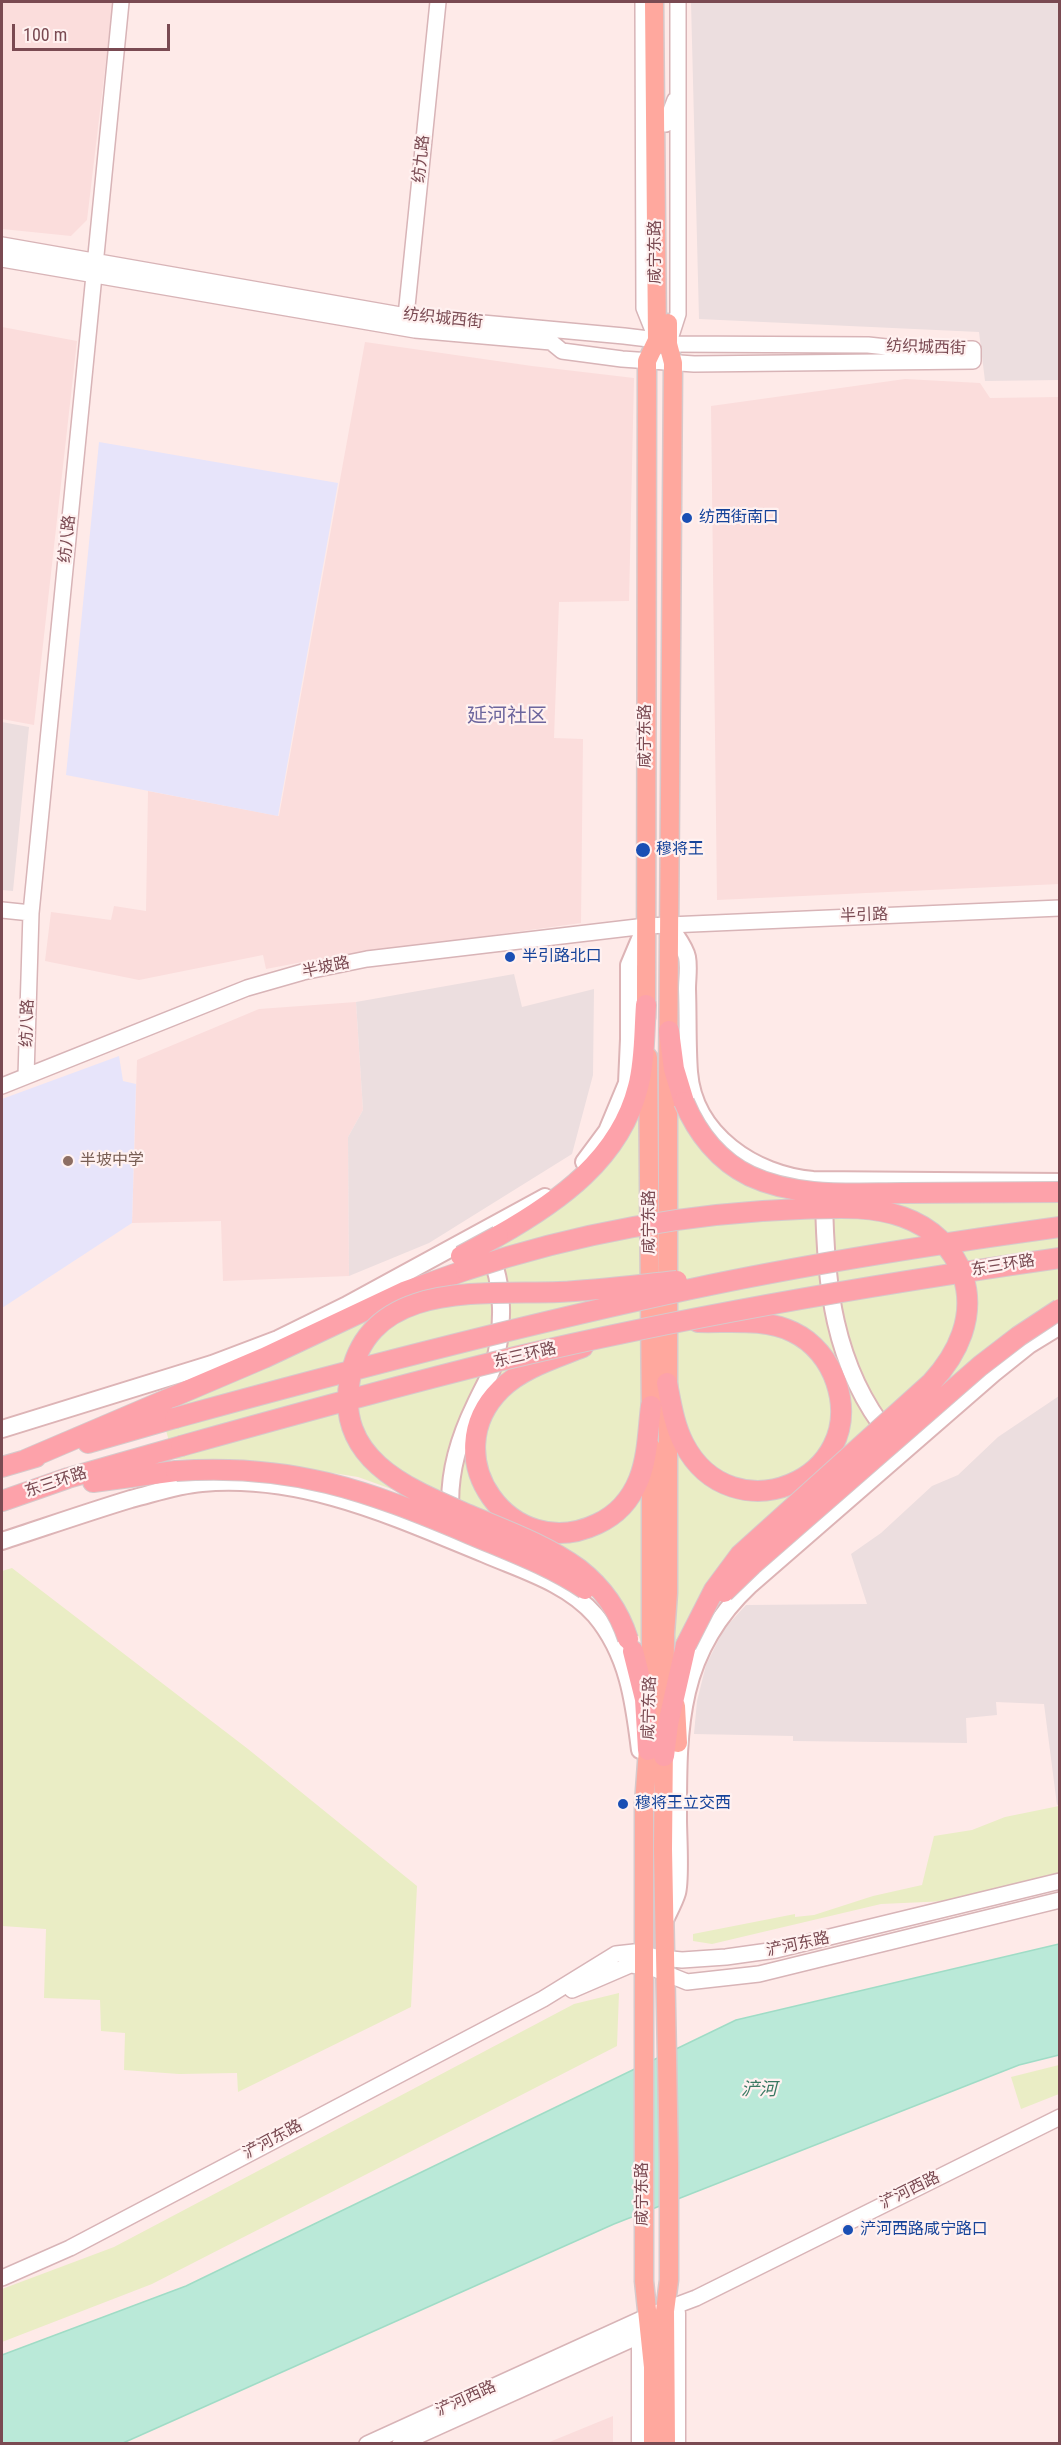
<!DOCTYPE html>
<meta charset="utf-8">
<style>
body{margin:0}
#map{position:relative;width:1061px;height:2445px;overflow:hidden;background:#feeae8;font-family:"Roboto Condensed",sans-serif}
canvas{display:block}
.frame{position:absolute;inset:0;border:3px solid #7a4a52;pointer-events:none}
.scale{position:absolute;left:12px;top:24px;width:158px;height:27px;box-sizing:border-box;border:3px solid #7a4a52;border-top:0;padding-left:8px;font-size:18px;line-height:21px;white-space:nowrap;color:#7a4a52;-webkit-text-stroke:4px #fff1f0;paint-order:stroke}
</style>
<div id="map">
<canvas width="1061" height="2445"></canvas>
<div class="frame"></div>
<div class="scale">100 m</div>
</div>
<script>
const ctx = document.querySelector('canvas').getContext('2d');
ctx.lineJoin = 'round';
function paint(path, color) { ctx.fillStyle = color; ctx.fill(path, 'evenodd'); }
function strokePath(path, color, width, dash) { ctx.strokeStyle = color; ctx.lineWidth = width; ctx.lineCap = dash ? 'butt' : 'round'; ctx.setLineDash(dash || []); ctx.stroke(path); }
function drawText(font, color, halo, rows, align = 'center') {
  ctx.font = font + ' "Roboto Condensed","Noto Sans SC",sans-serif'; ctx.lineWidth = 4.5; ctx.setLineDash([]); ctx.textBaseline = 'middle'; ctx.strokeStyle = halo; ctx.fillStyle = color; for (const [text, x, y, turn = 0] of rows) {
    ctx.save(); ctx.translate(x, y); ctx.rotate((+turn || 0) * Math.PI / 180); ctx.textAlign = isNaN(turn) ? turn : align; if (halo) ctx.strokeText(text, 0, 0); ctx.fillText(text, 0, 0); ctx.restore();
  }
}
paint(new Path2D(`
 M2 2H113L87 220 71 236 2 229Z
 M2 327 77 341 34 725 2 719Z
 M365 342 532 366 634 378 629 601 559 602 554 738 583 739 581 923 318 959 266 969 263 955 139 980 45 961 51 912 111 920 114 906 146 911 148 791 279 816Z
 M905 379 980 383 990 398 1059 397V884L717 900 711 406Z
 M356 1002 363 1110 348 1137 349 1276 223 1281 221 1221 132 1223 137 1060 259 1009Z
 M613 2416V2443H547Z`), '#fbdddc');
paint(new Path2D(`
 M691 2H1059V380L985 381 979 332 699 319Z
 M2 722 29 727 13 891 2 890Z
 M514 974 522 1007 594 989 593 1075 572 1154 429 1243 349 1276 348 1137 363 1110 356 1002Z
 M1059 1396V1804L1057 1805 1044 1704 996 1702 997 1715 966 1718 967 1743 793 1741V1736L694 1734 697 1701 706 1665 724 1629 746 1605 867 1604 851 1554 881 1533 932 1486 958 1475 998 1437Z`), '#ecdedf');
paint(new Path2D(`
 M99 442 338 483 278 816 66 775Z
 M119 1056 123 1081 136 1084 132 1223 2 1308V1099Z`), '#e7e4fa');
paint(new Path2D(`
 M677 1101 735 1173 1059 1196V1301L707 1585 687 1619 673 1653 645 1651 631 1619 617 1598 400 1492 358 1477 269 1463 174 1459 160 1409 298 1351 539 1217 640 1103Z
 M12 1568 248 1749 417 1886 411 2007 238 2092 237 2073 179 2074 124 2070 125 2033 101 2031 100 2000 44 1998 46 1929 2 1926V1571Z
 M1059 1806V1874L948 1901 881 1904 712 1944 693 1941V1934L795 1914V1917L814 1915 873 1896 922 1885 934 1836 972 1830 1005 1817Z
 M619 1993 617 2046 152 2284 2 2342V2289L114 2247 574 2004Z
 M1059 2065V2094L1021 2109 1011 2077Z`), '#eaedc5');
const water = new Path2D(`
 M1059 1944V2055L1019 2065 614 2224 123 2443 2 2444V2355L186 2286 736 2020Z`);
paint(water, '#bae9d8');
strokePath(water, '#a0dcc6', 1.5);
const minor = new Path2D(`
 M665 2311 679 2313V2444
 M638 2444V2335L640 2330`);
const tertiary = new Path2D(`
 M643 2 644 308 656 338
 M666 124 675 100
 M2 245 406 316 624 336 657 340 668 344 868 345 905 349H973V361L694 364 622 359 562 351 551 342 415 330 2 259
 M406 316 438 2
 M670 339 678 314V2
 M2 910 31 913
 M26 1076 31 913 121 2
 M2 1086 247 988 303 972 367 959 646 926 1060 908
 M572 1990 630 1965 650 1967 687 1982 759 1974 1060 1900
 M2 2278 70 2248 543 1999 616 1954 634 1952 661 1958 682 1960 726 1957 776 1950 1060 1881
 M367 2444 648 2316 696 2298 1060 2117
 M400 2444 659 2327`);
const secondary = new Path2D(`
 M669 925C675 935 685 947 687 957 689 967 687 979 687 989 688 1017 687 1045 689 1072 694 1135 755 1175 813 1180L1060 1182
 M584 1162 607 1131 627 1083 629 1039V965L645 927
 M824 1196C825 1282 833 1366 889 1435
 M2 1429 212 1364 278 1339 345 1306 545 1197
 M451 1516C447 1477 458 1440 475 1405 481 1392 488 1380 493 1367 504 1331 505 1284 488 1250
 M2 1541C45 1527 88 1512 131 1499 155 1493 177 1485 202 1483 303 1474 394 1517 485 1554 522 1570 567 1583 595 1615 628 1654 634 1701 640 1750
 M664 1922C668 1913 674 1903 677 1893 681 1879 678 1836 678 1819 678 1728 677 1653 750 1585L994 1373 1029 1345 1060 1326`);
const primary = new Path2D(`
 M646 1018 647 361 657 340 654 2
 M648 1057 651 1420
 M676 1706 678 1743
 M651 1708V1447
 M649 1735 644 1804V2281L653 2367V2444
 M666 2444 665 2311 669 2280V2163L663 1849 665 1634 668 1593V1083L673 363 668 344V323`);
const trunk = new Path2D(`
 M669 1031 674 1069 684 1102
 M498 1236C558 1202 620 1159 638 1087 645 1061 644 1032 646 1005
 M583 1347C556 1358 522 1368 501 1389 433 1456 511 1565 597 1524 617 1515 631 1499 639 1479 648 1456 648 1430 651 1406
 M667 1383C671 1403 674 1425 684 1444 732 1536 869 1480 836 1382 829 1361 814 1342 793 1332 765 1318 728 1323 698 1322
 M88 1443 175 1418
 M25 1460 264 1358 404 1292 466 1270
 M2 1467 36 1457
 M93 1482 176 1471
 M2 1501 68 1478 181 1446
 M633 1651 645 1699 648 1750
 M664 1756 668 1724 686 1645`);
strokePath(minor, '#d8b4b7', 15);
strokePath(tertiary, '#d8b4b7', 18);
strokePath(secondary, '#ddb4b6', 20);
strokePath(primary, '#d7c9cb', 21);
strokePath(trunk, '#d7c9cb', 22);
strokePath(minor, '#fff', 12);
strokePath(tertiary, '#fff', 15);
strokePath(secondary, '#fff', 16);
strokePath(primary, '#ffa89e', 18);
strokePath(trunk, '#fda2aa', 20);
const trunkBridge = new Path2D(`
 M684 1102C697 1133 719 1161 750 1176 797 1198 853 1193 903 1193 955 1193 1007 1192 1060 1192
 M461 1256 498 1236
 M466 1270C574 1234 686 1213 800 1209 833 1208 871 1205 903 1217 931 1227 953 1247 963 1276 976 1316 958 1354 931 1383L740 1555 714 1590 686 1645
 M175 1418C346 1371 517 1326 691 1289 813 1263 936 1244 1060 1227
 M181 1446C292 1415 403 1384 515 1357 694 1315 877 1284 1060 1258
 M176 1471C292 1463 366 1490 470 1534 510 1551 549 1565 585 1589
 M724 1592 752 1565 980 1366 1019 1336 1060 1309
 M628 1639C619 1611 602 1587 579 1569 546 1545 507 1531 469 1515 409 1489 334 1460 350 1379 368 1279 484 1295 559 1292 598 1290 637 1285 677 1281`);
strokePath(trunkBridge, '#d7c9cb', 22, []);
strokePath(trunkBridge, '#fda2aa', 20);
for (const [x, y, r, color] of [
 [687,518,6,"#1a4fb4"],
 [643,850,8,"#1a4fb4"],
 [510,957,6,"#1a4fb4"],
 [68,1161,6,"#8d6e63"],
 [623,1804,6,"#1a4fb4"],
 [848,2230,6,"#1a4fb4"]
]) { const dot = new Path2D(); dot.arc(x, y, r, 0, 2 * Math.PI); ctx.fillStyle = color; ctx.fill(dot); strokePath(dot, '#fff1f0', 2); }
drawText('16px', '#7a4a52', '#fff1f0', [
 ["纺九路",422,159,-84],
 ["咸宁东路",656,252,-90],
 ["纺织城西街",443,319,6],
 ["纺织城西街",926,348,2],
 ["纺八路",68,539,-84],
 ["咸宁东路",646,736,-90],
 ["半引路",864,916,-2],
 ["半坡路",326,968,-12],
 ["纺八路",28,1023,-88],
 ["咸宁东路",650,1222,-90],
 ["东三环路",1003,1266,-9],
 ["东三环路",525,1356,-13],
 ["东三环路",56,1483,-18],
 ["咸宁东路",650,1708,-88],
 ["浐河东路",798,1945,-12],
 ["浐河东路",273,2140,-28],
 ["浐河西路",910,2191,-26],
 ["咸宁东路",643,2194,-90],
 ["浐河西路",466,2399,-24]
]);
drawText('16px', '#164399', '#fff1f0', [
 ["纺西街南口",699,518],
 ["穆将王",656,850],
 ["半引路北口",522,957],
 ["穆将王立交西",635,1804],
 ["浐河西路咸宁路口",860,2230]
], 'left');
drawText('16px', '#785e54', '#fff1f0', [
 ["半坡中学",80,1161]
], 'left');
drawText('italic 18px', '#397962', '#fff1f0', [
 ["浐河",759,2090]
]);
drawText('20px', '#6d669d', '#fff1f0', [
 ["延河社区",507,717]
]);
</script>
